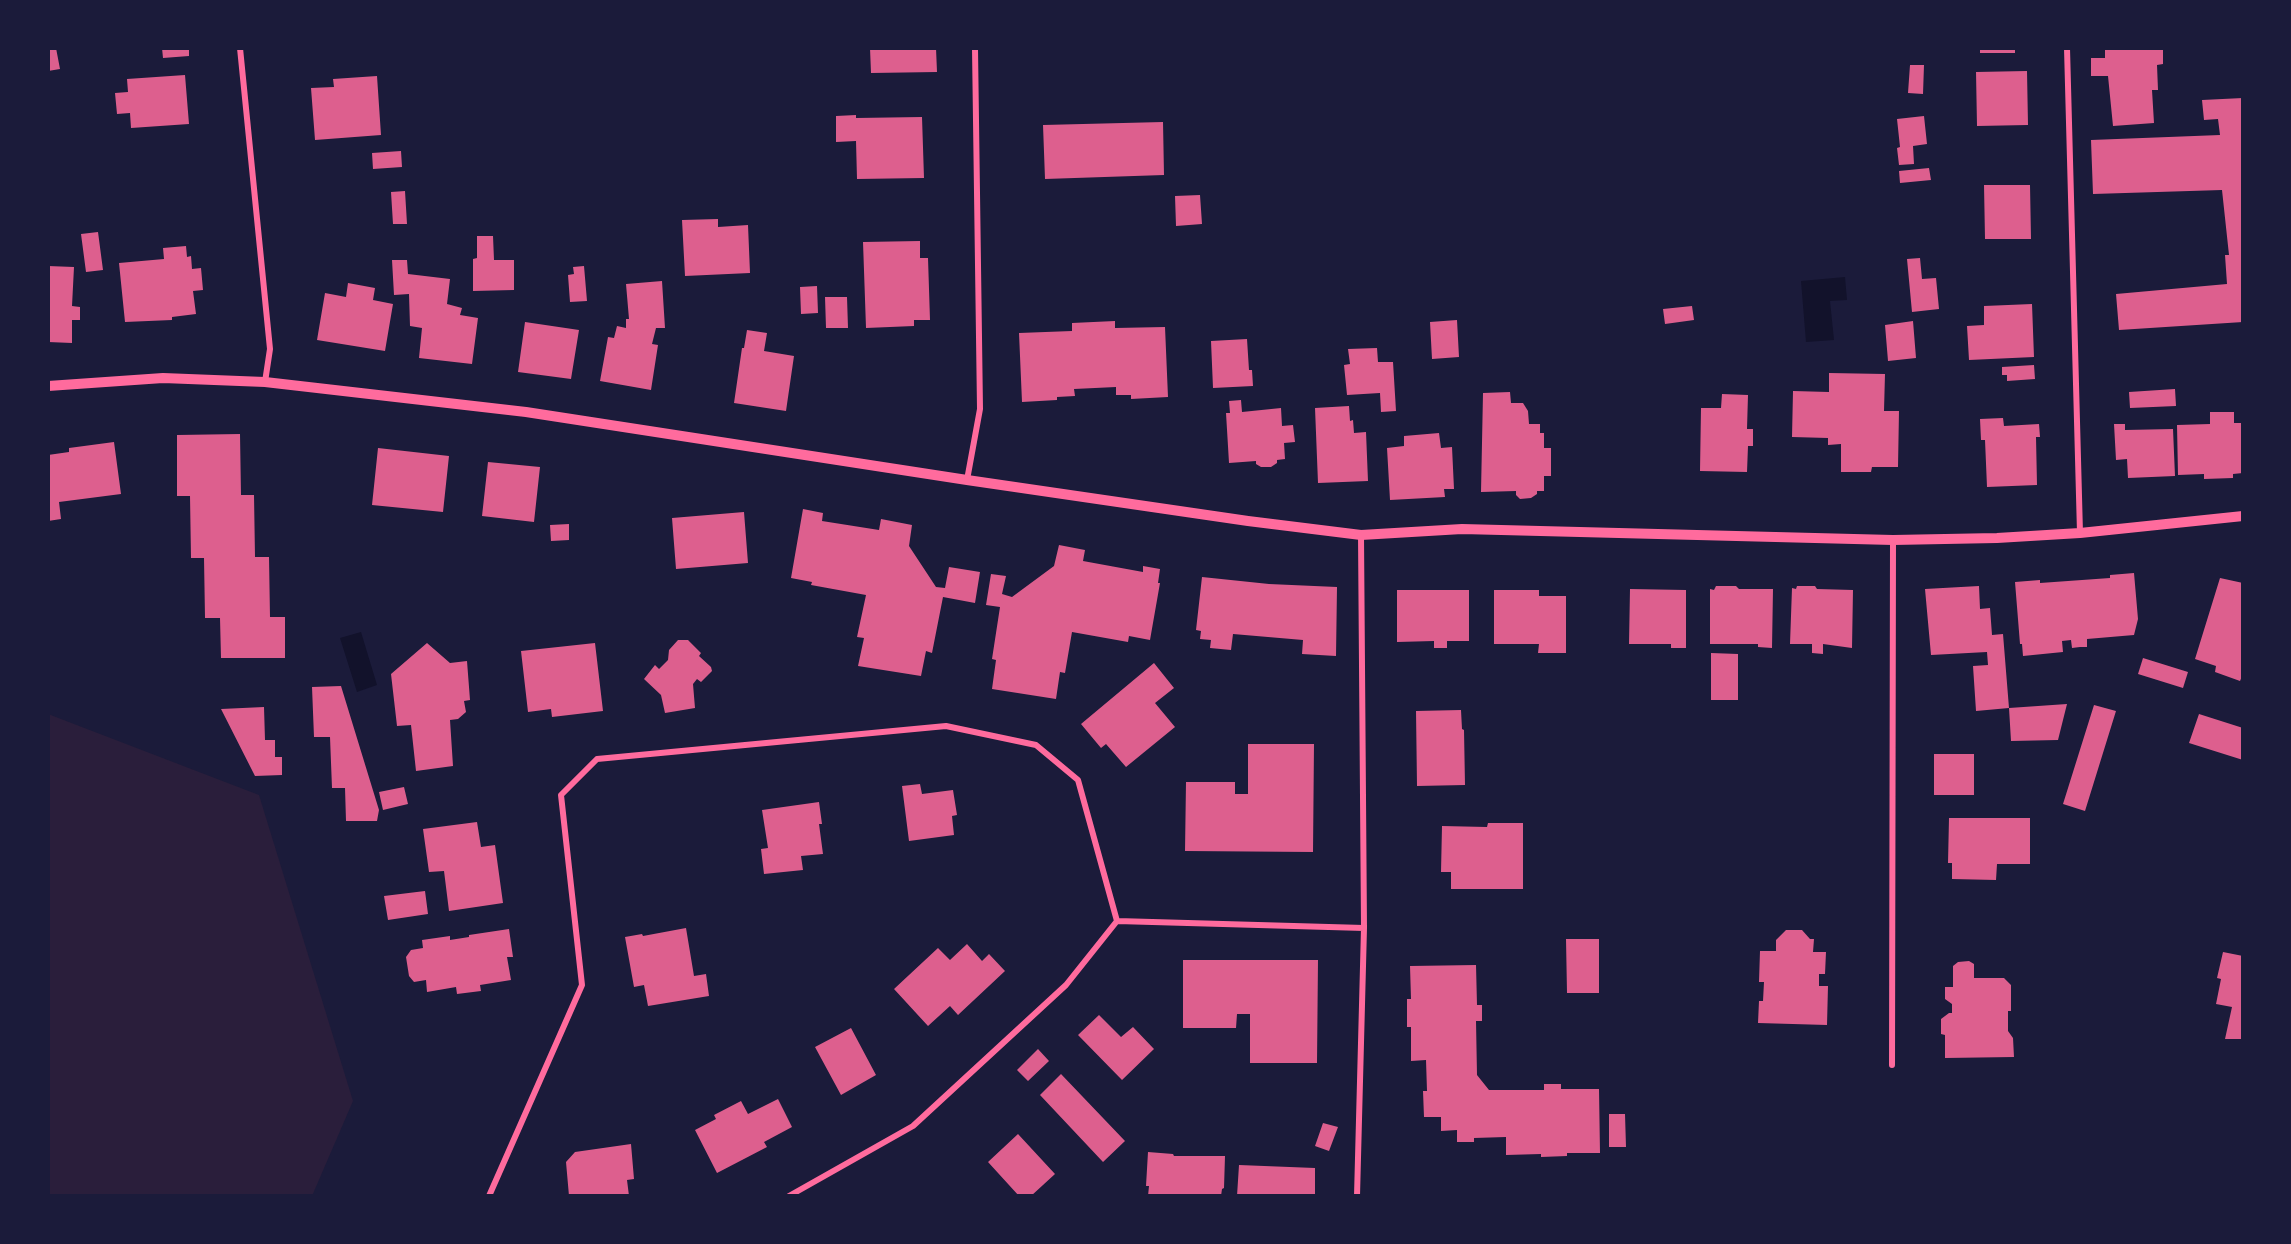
<!DOCTYPE html>
<style>
body{margin:0}
#map{position:relative;width:2291px;height:1244px;overflow:hidden;background:#1b1b3a;font-family:Literata,serif}
canvas{display:block}
.frame{position:absolute;inset:0;border:50px solid #1b1b3a;pointer-events:none}
</style>
<div id="map">
<canvas width="2291" height="1244"></canvas>
<div class="frame"></div>
</div>
<script>
const ctx = document.querySelector('canvas').getContext('2d');
ctx.lineJoin = 'round';
function paint(path, color) { ctx.fillStyle = color; ctx.fill(path, 'evenodd'); }
function strokePath(path, color, width, dash) { ctx.strokeStyle = color; ctx.lineWidth = width; ctx.lineCap = dash ? 'butt' : 'round'; ctx.setLineDash(dash || []); ctx.stroke(path); }
paint(new Path2D(`
 M48 714 259 795 353 1101 312 1196H48Z`), '#2a1e3b');
paint(new Path2D(`
 M1845 277 1847 300 1830 301 1834 340 1806 342 1801 281Z
 M361 632 377 685 357 692 340 638Z`), '#12122b');
paint(new Path2D(`
 M48 48H56L60 69 48 71Z
 M162 48H189V56L163 58Z
 M870 48H936L937 72 871 73Z
 M1980 48H2015V53H1980Z
 M2105 48H2163V64L2157 65 2158 90H2152L2154 123 2113 126 2108 76H2091V58H2105Z
 M1910 65H1924L1923 94 1908 93Z
 M2027 71 2028 125 1977 126 1976 72Z
 M185 75 189 124 131 128 130 113 117 114 115 93 128 92 127 79Z
 M377 76 381 135 315 140 311 88 334 87 333 79Z
 M2243 98V322L2119 330 2116 294 2227 284 2225 255H2229L2222 190 2093 194 2091 140 2220 135 2218 119 2204 120 2202 100Z
 M856 115V118L922 117 924 178 857 179 856 141 836 142V116Z
 M1924 116 1927 144 1913 146 1914 164 1899 165 1897 148 1900 147 1897 119Z
 M1163 122 1164 175 1045 179 1043 125Z
 M401 151 402 167 373 169 372 153Z
 M1929 168 1931 180 1900 183 1899 171Z
 M1984 185H2030L2031 239H1985Z
 M405 191 407 224H393L391 192Z
 M1200 195 1202 224 1176 226 1175 196Z
 M718 219V227L748 225 750 273 685 276 682 220Z
 M98 232 103 270 86 272 81 234Z
 M477 236H493L494 260H514V290L473 291V259L477 258Z
 M920 241V258H928L930 320H914V326L866 328 863 242Z
 M186 246 187 257 191 256 192 269 201 268 203 290 193 291 196 314 172 317V320L125 322 119 263 164 259 163 248Z
 M1920 258 1922 279 1936 278 1939 309 1912 312 1907 259Z
 M392 260H407L408 274 450 279 447 304 462 308 460 315 478 318 472 364 419 358 422 328 410 326 409 294 394 295Z
 M48 266 74 267 72 306 80 307V320H72V343L48 342Z
 M584 266 587 301 570 302 568 275 574 274 573 267Z
 M662 281 665 328H656L652 344 658 345 651 390 600 381 608 337 614 338 617 326 626 328V319H629L626 284Z
 M348 283 375 288 373 300 393 304 385 351 317 340 325 293 346 297Z
 M817 286 818 313 801 314 800 287Z
 M825 297H847L848 328H826Z
 M2032 304 2034 357 1969 360 1967 326 1984 325V306Z
 M1692 306 1694 320 1665 324 1663 309Z
 M1457 320 1459 357 1432 359 1430 322Z
 M1115 321V328L1165 327 1168 397 1131 399V395H1116V387L1074 389 1075 396 1057 397V400L1022 402 1019 333 1072 331V323Z
 M1913 321 1916 358 1888 361 1885 325Z
 M525 322 579 330 571 379 518 372Z
 M747 330 767 333 764 351 794 356 786 411 734 403 742 348H744Z
 M1247 339 1249 370H1252L1253 386 1213 388 1211 341Z
 M1377 348 1378 362H1393L1396 411 1381 412 1380 393 1347 395 1344 365 1350 364 1348 349Z
 M2034 365 2035 379 2007 381V375H2002V367Z
 M1829 373 1885 374 1884 411H1899L1898 467H1872L1871 472H1841V444L1828 445V438L1792 437 1793 391 1829 392Z
 M2175 389 2176 406 2130 408 2129 392Z
 M1510 392 1511 403H1523L1528 411 1529 424H1540V433H1544V448H1551V476H1544V491H1537V494L1531 498 1520 499 1516 495V491L1481 492 1483 393Z
 M1722 394 1748 395 1747 429H1753V446H1748L1747 472 1700 471 1701 408H1721Z
 M1241 400 1242 412 1281 408 1282 426 1293 425 1295 442 1284 443 1285 459 1277 460V463L1271 467H1261L1256 464V461L1229 463 1226 413H1230L1229 401Z
 M1349 406 1350 421 1353 420 1354 433 1366 432 1368 481 1318 483 1315 408Z
 M2210 412H2234V423H2243V473L2233 474V478L2204 479V474L2178 475 2177 425 2210 424Z
 M2003 418 2004 426 2039 424 2040 437H2036L2037 485 1987 487 1985 440H1981L1980 419Z
 M2114 424H2125V430L2173 429 2175 476 2128 478 2127 459 2116 460Z
 M1439 433 1441 448 1452 447 1454 489H1444L1445 497 1390 500 1387 448 1404 446V436Z
 M240 434 241 495H254L255 557H269L270 617H285V658H221L220 618H205L204 558H191L190 496H177V435Z
 M114 442 121 494 59 502 61 519 48 521V455L69 452V448Z
 M378 448 449 456 443 512 372 505Z
 M488 462 540 467 534 522 482 516Z
 M803 509 823 513 822 521 879 530 881 519 912 525 909 546 936 587 945 588 949 567 980 572 975 603 943 597 932 653 926 651 921 676 858 666 864 638 857 637 866 595 811 585 812 582 791 578Z
 M744 512 748 563 676 569 672 518Z
 M569 524V540L551 541 550 525Z
 M1059 545 1085 550 1083 561 1143 572V566L1160 569 1158 583H1160L1150 640 1129 636 1128 642 1072 632 1065 673 1060 672 1056 699 992 689 996 660 992 659 1000 607 986 605 991 574 1006 576 1002 594 1012 597 1054 566Z
 M2134 573 2138 619 2134 635 2087 639V647H2080L2072 648 2071 640 2062 641 2063 652 2023 656 2022 644H2020L2015 582 2040 580V583L2110 578V575Z
 M1202 577 1269 584 1337 587 1336 656 1302 654 1303 640 1233 634 1231 650 1210 648 1211 640 1200 639 1201 631 1196 630Z
 M2220 578 2243 583V674L2240 681 2215 672 2216 666 2195 659Z
 M1716 586H1736L1739 589H1773L1772 648 1758 647V644H1710V589L1714 590Z
 M1797 586H1815L1817 589 1853 590 1852 648 1823 644V654L1812 653V644H1790L1792 588 1796 589Z
 M1979 586 1980 609 1990 608 1992 635 2003 634 2009 708 1976 711 1973 666 1988 665 1987 652 1931 655 1925 589Z
 M1630 589 1686 590V648H1671V644H1629Z
 M1397 590H1469V641H1447V648H1434V641L1397 642Z
 M1494 590H1539V596H1566V653H1538L1539 644H1494Z
 M678 640H688L701 653 699 656 711 667 712 671 701 682 697 679 693 684 695 708 665 713 661 695 644 679 655 665 659 669 668 660 669 650Z
 M427 643 450 663 467 661 470 700 464 701 466 712 458 719 450 720 453 766 416 771 411 725 397 726 391 674Z
 M595 643 603 711 552 717 551 709 528 712 521 651Z
 M1711 653 1738 654V700H1711Z
 M2143 658 2188 672 2183 688 2138 674Z
 M1154 663 1174 688 1155 703 1175 727 1126 767 1106 744 1101 748 1081 724Z
 M341 686 379 810 377 821H346L345 788H332L330 737H314L312 687Z
 M2067 704 2058 740 2011 741 2009 708Z
 M2094 705 2116 711 2085 811 2063 804Z
 M264 707 265 740H275V757H282V775L255 776 221 709Z
 M1461 710 1462 729 1464 730 1465 785 1417 786 1416 711Z
 M2199 714 2243 728V760L2189 743Z
 M1248 744H1314L1313 852 1185 851 1186 782H1235V794H1248Z
 M1934 754H1974V795H1934Z
 M920 784 922 794 953 790 957 815 952 816 954 835 909 841 902 786Z
 M404 787 408 804 383 810 379 792Z
 M819 802 822 824H819L823 854 801 856 803 870 764 874 761 849 768 848 762 810Z
 M1949 818H2030V864H1997L1996 880 1952 879V863H1948Z
 M477 822 481 847 495 845 503 903 449 911 444 871 429 872 423 829Z
 M1488 823H1523V889H1451V872H1441L1442 826 1487 827Z
 M425 891 428 914 388 920 384 896Z
 M686 928 694 976 706 974 709 996 648 1006 644 985 634 987 625 937 642 934 643 936Z
 M509 929 513 957H507L511 980 480 985 481 991 457 994 456 987 427 992 426 980 414 982 409 976 406 957 411 950 423 948 422 940 450 936V940L469 937V935Z
 M1786 930H1802L1810 939H1814L1813 952H1826L1825 974H1819V986H1828L1827 1025 1758 1023 1759 1001H1763L1764 982H1759L1760 951H1776V940Z
 M1566 939H1599V993H1567Z
 M967 944 982 961 989 954 1005 971 958 1015 950 1006 928 1026 894 989 938 948 950 960Z
 M2223 952 2243 956V1039H2225L2232 1007 2216 1004 2221 979 2217 978Z
 M1183 960H1318L1317 1063H1250V1014H1237L1236 1028H1183Z
 M1969 961 1974 964V978H2004L2011 985V1011H2008V1031L2013 1038 2014 1057 1945 1058V1035L1941 1034V1019L1949 1013H1952V1004L1945 999V987H1953V966L1958 962Z
 M1476 965 1477 1005H1482V1021H1476L1477 1075 1489 1090H1544V1084H1561V1089H1599L1600 1153H1567V1156L1541 1157V1154L1506 1155V1137L1474 1138V1142H1457V1130L1441 1131V1117H1424L1423 1091H1427L1426 1060 1411 1061V1027H1407V999H1411L1410 966Z
 M1099 1015 1121 1037 1133 1027 1154 1049 1122 1080 1078 1035Z
 M851 1028 876 1075 841 1095 815 1047Z
 M1038 1049 1049 1061 1028 1081 1017 1070Z
 M1061 1074 1125 1141 1103 1162 1040 1095Z
 M778 1099 792 1127 764 1142 767 1147 717 1173 695 1130 716 1119 714 1115 741 1101 748 1114Z
 M1609 1114H1625L1626 1147H1609Z
 M1323 1123 1338 1127 1329 1151 1315 1146Z
 M1018 1134 1055 1174 1031 1196H1019L988 1162Z
 M631 1144 634 1179 627 1180 629 1196H569L566 1162 575 1152Z
 M1148 1152 1173 1154 1174 1156H1225L1224 1188 1222 1189 1221 1196H1148L1149 1186H1146Z
 M1239 1165 1315 1168V1196H1237Z`), '#dd5f8e');
strokePath(new Path2D(`
 M240 48 270 349 265 382
 M2067 48 2080 533
 M967 480 980 409 975 48
 M1892 1065 1893 540
 M489 1196 582 985 561 795 597 759 946 726 1036 745 1078 780 1117 921 1364 928
 M789 1196 913 1126 1066 985 1117 921
 M1357 1196 1364 928 1361 535`), '#ff6b9d', 6);
strokePath(new Path2D(`
 M48 386 163 378 265 382 526 412 967 480 1248 521 1361 535 1462 529 1893 540 1997 538 2080 533 2243 516`), '#ff6b9d', 10);
</script>
